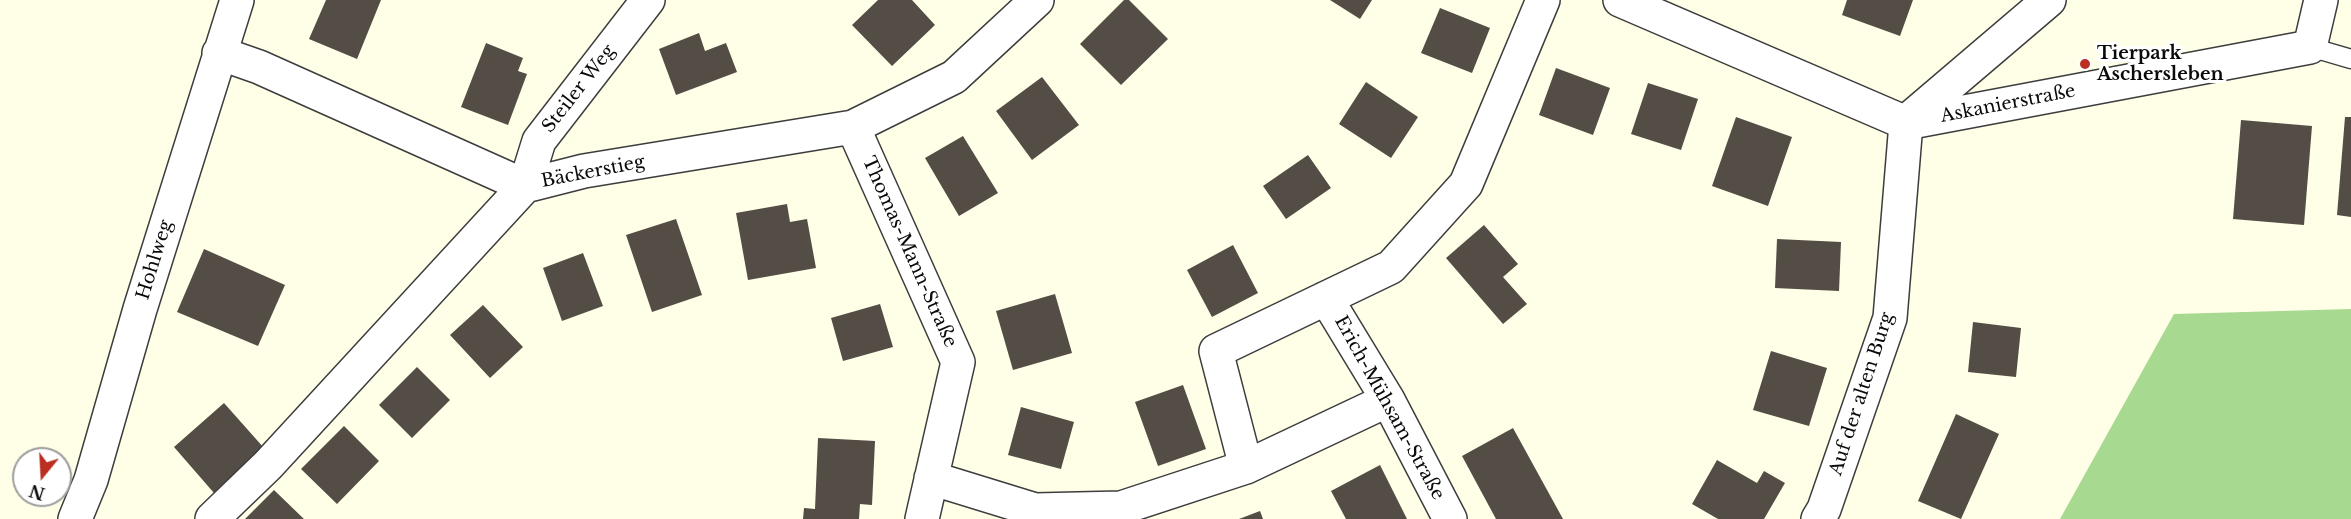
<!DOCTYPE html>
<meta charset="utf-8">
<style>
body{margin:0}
#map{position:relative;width:2351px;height:519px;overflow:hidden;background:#fffee7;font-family:"Libre Baskerville",serif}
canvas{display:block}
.north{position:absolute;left:12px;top:447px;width:60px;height:60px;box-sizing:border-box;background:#fff;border:2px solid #9d9d9d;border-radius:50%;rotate:198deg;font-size:16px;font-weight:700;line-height:24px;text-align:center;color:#0a0a0a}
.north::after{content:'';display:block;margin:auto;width:21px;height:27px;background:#ba2f21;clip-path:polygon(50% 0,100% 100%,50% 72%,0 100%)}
</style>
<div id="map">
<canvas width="2351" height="519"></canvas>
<div class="north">N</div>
</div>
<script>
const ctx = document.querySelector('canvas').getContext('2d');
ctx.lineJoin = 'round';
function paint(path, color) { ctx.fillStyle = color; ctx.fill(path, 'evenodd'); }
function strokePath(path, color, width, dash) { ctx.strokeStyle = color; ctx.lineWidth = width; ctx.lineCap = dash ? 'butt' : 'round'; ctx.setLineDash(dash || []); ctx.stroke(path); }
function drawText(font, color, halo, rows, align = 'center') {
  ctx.font = font + ' "Libre Baskerville",serif'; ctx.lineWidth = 6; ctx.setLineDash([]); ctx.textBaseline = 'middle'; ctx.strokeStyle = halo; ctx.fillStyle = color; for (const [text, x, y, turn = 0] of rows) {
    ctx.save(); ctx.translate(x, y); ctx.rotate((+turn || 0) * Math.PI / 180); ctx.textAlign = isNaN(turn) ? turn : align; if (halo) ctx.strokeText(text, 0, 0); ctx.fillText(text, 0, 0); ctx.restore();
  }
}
paint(new Path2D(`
 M2351 309V519H2060L2174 314Z`), '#a7d990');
paint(new Path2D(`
 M326 0H381L357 59 309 39Z
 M878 0H912L935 25 892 66 852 25Z
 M1124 0H1129L1168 39 1121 85 1080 44Z
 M1330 0H1372L1360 19Z
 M1847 0H1913L1900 36 1842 15Z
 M1440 8 1490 28 1472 73 1421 53Z
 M699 33 705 51 726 43 737 72 676 95 659 49Z
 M486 43 523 58 518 71 527 74 508 125 461 107Z
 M1556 68 1610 88 1593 135 1539 115Z
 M1042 77 1079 125 1032 160 996 111Z
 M1366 82 1418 117 1391 158 1339 124Z
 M1648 83 1698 99 1681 150 1631 134Z
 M1736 117 1792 137 1768 206 1712 186Z
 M2345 117H2351V217L2337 215Z
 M2241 120 2312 126 2304 225 2233 219Z
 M963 136 998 193 959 216 925 158Z
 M1308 155 1331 188 1286 219 1263 186Z
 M787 204 790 222 807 219 816 268 748 280 736 213Z
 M676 219 702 295 652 312 626 235Z
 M1484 225 1518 264 1503 277 1527 304 1503 324 1446 258Z
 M1777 239 1841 242 1839 291 1775 288Z
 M1233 245 1258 293 1212 317 1187 270Z
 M204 249 285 285 258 346 177 312Z
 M583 253 603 306 562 321 543 268Z
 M1055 294 1072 353 1013 370 996 311Z
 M880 304 893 347 843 361 831 318Z
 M483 305 523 347 490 378 450 335Z
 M1973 322 2021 328 2016 377 1968 372Z
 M1771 351 1827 368 1809 426 1753 410Z
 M417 367 450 400 412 438 379 405Z
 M1183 385 1206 449 1158 466 1135 402Z
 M224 403 264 448 214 493 174 447Z
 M1021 407 1074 422 1061 469 1008 455Z
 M1956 414 1999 434 1961 519 1918 501Z
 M344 426 379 461 337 504 301 469Z
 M1513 428 1563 519H1496L1462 456Z
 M818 438 875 441 872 505 860 504 859 519H803L804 508 815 509Z
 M1717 460 1757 483 1764 471 1785 483 1764 519H1718L1692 504Z
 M1380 465 1407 519H1346L1331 491Z
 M274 490 304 519H245Z
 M1260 511 1263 519H1239Z`), '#534d46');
const service = new Path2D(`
 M2310 47 2351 59`);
const minor = new Path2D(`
 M1620 0 1906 123 2310 47 2321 0
 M219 53 259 67 525 186
 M1907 121 2049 0
 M853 127 958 362 922 519
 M525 186 539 141 648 0
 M1326 298 1388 400 1450 519
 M1246 467 1216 351 1391 267 1466 184 1543 0
 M931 478 1035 510 1121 508 1246 467 1388 400
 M75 519 91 480 140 309 237 0
 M212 519 268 465 525 186 584 171 853 127 954 77 1037 0
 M1818 519 1824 509 1890 318 1906 123`);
strokePath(service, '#3d3d3d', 21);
strokePath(minor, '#3d3d3d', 36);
strokePath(service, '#fff', 18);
strokePath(minor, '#fff', 33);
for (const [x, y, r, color] of [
 [2085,64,6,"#ba2f21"]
]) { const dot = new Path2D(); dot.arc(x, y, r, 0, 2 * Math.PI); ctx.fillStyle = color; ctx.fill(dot); strokePath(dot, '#fff', 2); }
drawText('bold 18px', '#0a0a0a', '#fff', [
 ["Tierpark",2097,54],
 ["Aschersleben",2097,75]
], 'left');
drawText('18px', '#0a0a0a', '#fff', [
 ["Steiler Weg",579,89,-52],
 ["Askanierstraße",2008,104,-11],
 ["Bäckerstieg",593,172,-11],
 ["Thomas-Mann-Straße",909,252,66],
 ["Hohlweg",155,260,-73],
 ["Auf der alten Burg",1862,394,-72],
 ["Erich-Mühsam-Straße",1389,408,61]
]);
</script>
